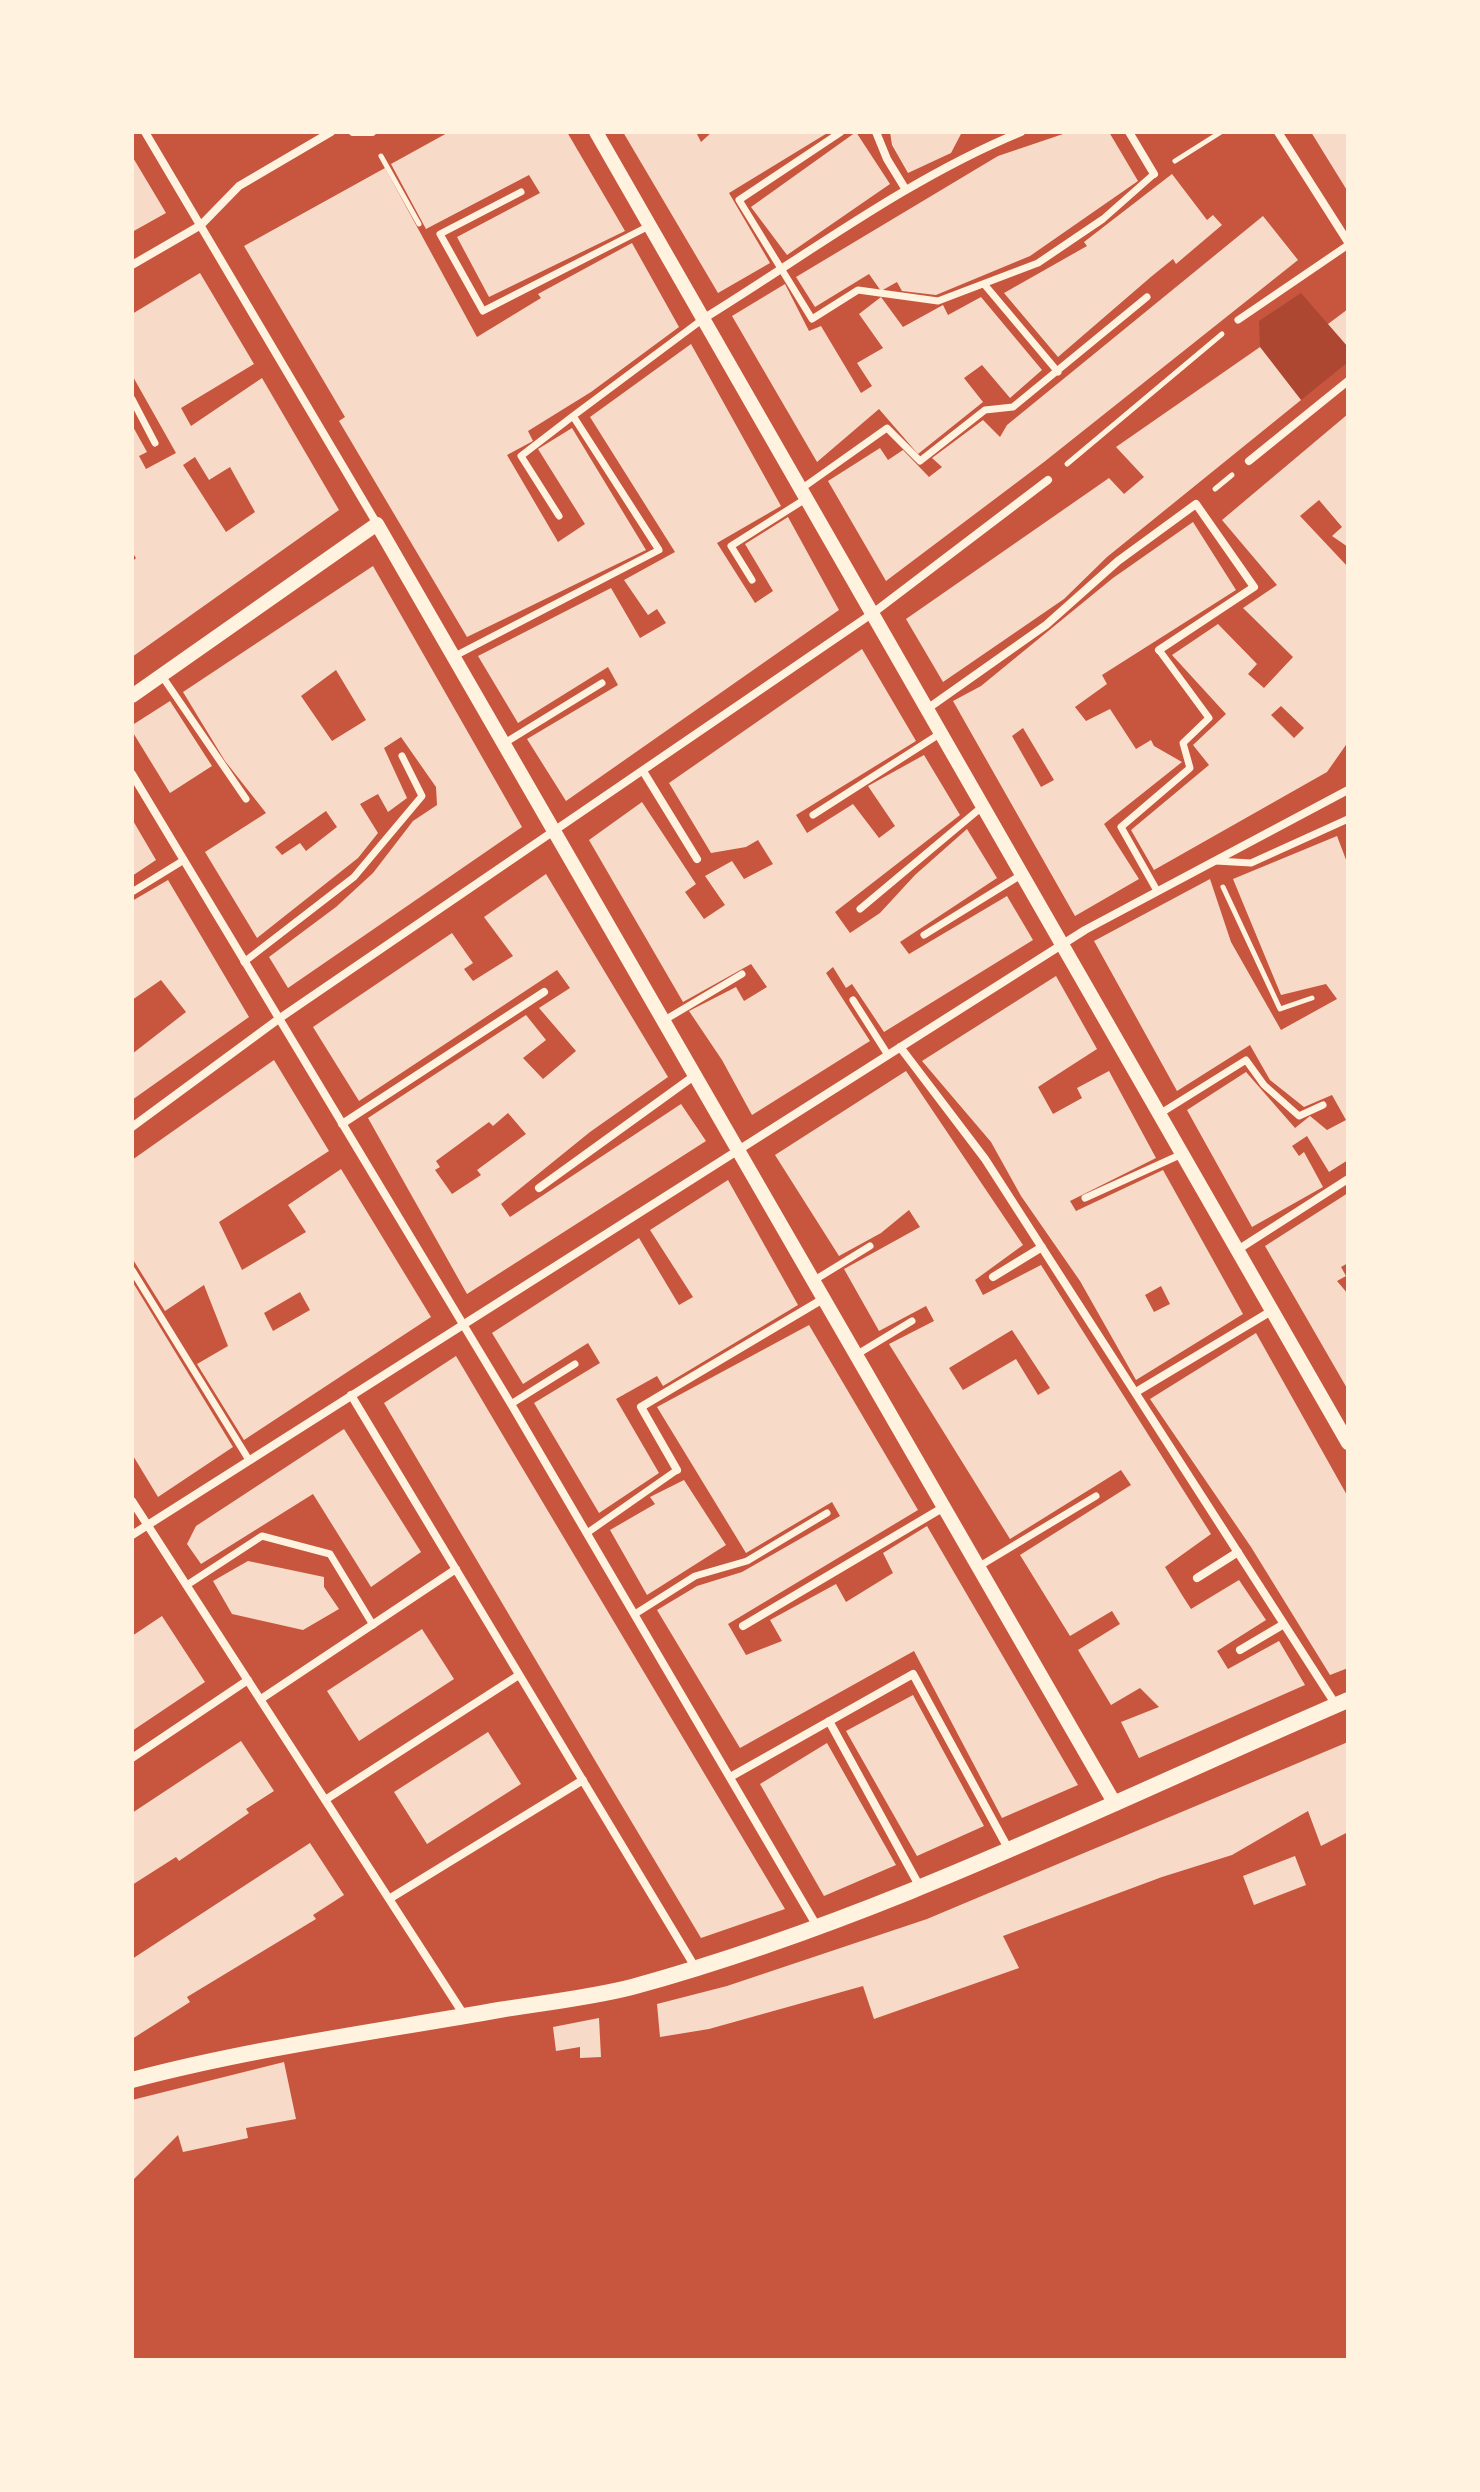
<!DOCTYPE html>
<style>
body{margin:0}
#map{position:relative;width:1480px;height:2492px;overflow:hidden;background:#c8553d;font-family:"Nunito Sans",sans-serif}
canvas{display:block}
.frame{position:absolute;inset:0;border:134px solid #fff3e0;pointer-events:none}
</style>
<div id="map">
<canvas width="1480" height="2492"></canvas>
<div class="frame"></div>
</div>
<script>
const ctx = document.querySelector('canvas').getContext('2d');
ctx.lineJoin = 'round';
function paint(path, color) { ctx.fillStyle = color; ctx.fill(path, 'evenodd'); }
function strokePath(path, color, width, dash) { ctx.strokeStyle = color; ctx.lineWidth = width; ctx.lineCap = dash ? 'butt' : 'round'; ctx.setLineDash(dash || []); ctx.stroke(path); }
paint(new Path2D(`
 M1301 293 1348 347V362L1301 400 1260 347 1259 321Z`), '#ae4732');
paint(new Path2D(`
 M449 132H567L625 231 489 297 457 237 540 193 529 175 426 229 391 164Z
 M623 132H696L701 142 712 132H829L729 193 770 263 718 293Z
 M856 132 890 184 787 255 751 207Z
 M890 132H962L951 153 908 173 892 145Z
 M1069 132H1109L1138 181 1030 256 936 295 902 291 897 282 881 291 869 274 815 307 796 277 998 156Z
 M1311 132H1348V192Z
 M132 156 166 213 132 232Z
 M385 168 477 337 541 298 538 294 632 243 679 327 591 392 528 431 533 441 507 455 558 542 585 524 538 449 572 428 646 550 467 637 339 421 345 417 244 246Z
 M1172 174 1207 220 1213 215 1222 225 1176 264 1173 259 1152 276 1058 357 1004 293 1087 246 1084 242Z
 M1263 216 1298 260 1044 462 886 581 828 481 880 448 888 460 903 450 929 477 942 467 932 458 983 420 1000 437 1007 425Z
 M200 273 254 364 181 408 191 426 262 378 339 510 132 657V562L136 558 132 552V425L147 452 139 456 146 469 176 453 132 375V314ZM195 457 209 480 230 467 255 512 226 532 183 465Z
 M785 284 809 331 821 326 861 393 872 386 857 363 883 348 859 314 881 297 903 327 943 305 948 315 981 297 1042 370 1010 398 982 365 964 378 983 402 918 454 879 409 817 462 732 316Z
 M1348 309V347L1328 324Z
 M691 344 781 506 717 543 755 603 773 591 745 544 788 517 839 610 566 801 527 739 618 685 608 667 518 723 478 656 611 588 640 638 666 623 657 609 648 615 624 580 675 552 590 417Z
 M1260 347 1301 400 1107 557 1064 599 943 682 906 619 1109 478 1124 494 1144 477 1116 447Z
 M1348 414V547L1332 536 1342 527 1319 500 1300 516 1348 567V742L1327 772 1154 870 1131 830 1209 765 1193 745 1226 714 1172 655 1218 624 1257 664 1248 674 1264 688 1293 657 1243 608 1277 585 1222 520ZM1281 706 1304 728 1294 738 1271 715Z
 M1193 522 1236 590 1102 675 1107 684 1075 707 1086 721 1110 709 1136 749 1151 740 1154 746 1182 762 1104 824 1139 879 1075 916 953 701 981 686 1113 578ZM1023 728 1054 780 1041 787 1012 736Z
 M373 566 522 827 288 988 269 957 336 907 373 873 413 821 437 805 436 787 401 737 384 748 407 798 388 812 378 794 360 804 378 833 358 858 257 938 205 852 266 813 225 761 183 692ZM336 670 366 720 332 741 301 696ZM326 811 337 827 306 851 300 843 282 855 275 847Z
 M862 649 916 741 796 815 807 833 853 804 879 838 895 826 868 786 924 755 960 815 835 912 850 933 880 913 915 875 967 829 997 878 900 942 909 954 1007 896 1033 940 884 1032 852 984 846 988 833 967 826 973 870 1041 752 1115 722 1060 689 1011 736 987 744 1001 767 987 751 964 683 1002 589 840 642 802 696 884 685 892 704 919 725 905 705 876 732 861 744 879 773 864 758 840 746 847 711 853 669 783Z
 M170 701 212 766 170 793 132 731 134 724Z
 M132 819 156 860 132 876Z
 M1337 836 1348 865V1160L1329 1172 1307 1136 1292 1146 1299 1156 1304 1152 1323 1187 1252 1227 1187 1110 1246 1072 1295 1128 1310 1116 1327 1130 1346 1120 1332 1095 1304 1107 1270 1080 1250 1045 1177 1091 1094 941 1210 879 1231 942 1281 1030 1337 999 1326 984 1281 995 1233 879Z
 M546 874 668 1077 590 1132 501 1204 510 1217 681 1104 706 1141 467 1294 368 1118 526 1015 546 1040 523 1058 543 1079 576 1051 539 1008 570 988 557 970 359 1101 313 1027 452 933 473 963 464 969 473 981 513 956 484 917ZM508 1113 526 1134 477 1170 481 1175 452 1194 435 1170 440 1167 436 1161 489 1122 493 1126Z
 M168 880 249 1017 132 1100V1054L186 1012 161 980 132 1000V901Z
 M1056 976 1097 1049 1038 1087 1053 1114 1082 1098 1077 1088 1109 1071 1156 1158 1070 1201 1076 1211 1163 1170 1243 1314 1136 1380 1080 1281 1021 1196 991 1142 922 1061ZM1161 1286 1170 1304 1154 1312 1145 1295Z
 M274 1060 329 1151 219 1222 242 1270 306 1232 288 1205 341 1169 431 1317 244 1440 197 1364 228 1346 204 1285 165 1311 132 1258V1160ZM300 1292 310 1310 273 1331 264 1313Z
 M906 1071 1023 1245 975 1280 983 1295 1041 1265 1211 1534 1165 1567 1182 1595 1191 1609 1239 1580 1266 1620 1217 1651 1228 1669 1279 1641 1305 1685 1139 1758 1121 1722 1159 1707 1140 1688 1111 1705 1078 1650 1120 1624 1112 1611 1070 1636 1020 1555 1131 1485 1121 1470 1010 1539 889 1344 934 1321 926 1306 879 1331 844 1269 920 1227 909 1210 881 1233 839 1256 775 1155ZM1012 1330 1050 1388 1038 1395 1016 1359 963 1390 949 1368Z
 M728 1180 798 1305 663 1386 657 1376 616 1399 659 1473 599 1513 534 1403 600 1363 588 1343 523 1384 492 1333 639 1238 679 1305 693 1297 650 1230Z
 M1348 1193V1263L1341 1267 1346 1276 1337 1281 1348 1294V1390L1265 1246Z
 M132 1281 233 1447 158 1497 132 1454Z
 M809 1325 918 1510 728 1624 746 1655 782 1641 770 1620 836 1584 846 1602 893 1573 883 1553 927 1526 1078 1785 1002 1818 914 1651 740 1748 657 1610 697 1586 742 1572 840 1516 832 1502 746 1553 657 1407Z
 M1256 1333 1348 1497V1668L1330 1675 1251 1547 1150 1399Z
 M456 1356 514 1454 785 1909 701 1938 606 1779 384 1403Z
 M344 1429 421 1552 371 1587 313 1494 201 1564 187 1544 196 1526Z
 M684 1480 726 1545 647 1595 610 1530 655 1504 650 1497Z
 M248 1561 324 1577V1587L339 1609 303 1630 232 1614 213 1581Z
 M162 1616 205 1682 132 1731V1636Z
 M422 1629 454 1679 359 1741 327 1691Z
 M913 1695 984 1826 917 1856 846 1731Z
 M488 1732 521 1784 427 1844 394 1792Z
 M241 1741 274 1791 246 1809 249 1813 179 1861 176 1857 132 1885V1813Z
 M1348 1742V1832L1321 1846 1308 1811 1232 1855 1162 1877 1003 1936 1019 1968 874 2019 863 1986 709 2029 660 2037 657 2004 727 1986 927 1919Z
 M827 1743 896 1865 824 1896 760 1784Z
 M310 1843 344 1895 313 1915 316 1919 187 1997 190 2002 132 2039V1959Z
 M1295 1856 1306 1885 1254 1905 1243 1876Z
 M599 2018 601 2057 580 2058V2047L556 2051 553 2027Z
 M284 2062 296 2119 246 2128 248 2138 183 2152 178 2135 132 2181V2100Z`), '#f7dbc8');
strokePath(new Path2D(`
 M381 156 419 224
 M1175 161 1221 132
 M1067 464 1222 334
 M1215 489 1232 475
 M1223 887 1280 1009 1312 998`), '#fff3e0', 5);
strokePath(new Path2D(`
 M841 132 739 200 812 319 858 290 938 301 1038 263 1103 219 1154 174
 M521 192 440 234 483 311 649 226
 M984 284 1058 372
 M1238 320 1348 245
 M132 399 155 443
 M801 489 887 428 920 461 985 410 1013 407 1147 297
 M559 516 521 456 573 416
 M752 580 731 546 807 498
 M453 657 659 550 573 416 703 319
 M162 676 246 799
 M503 744 602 683
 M813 815 941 733
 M1216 861 1251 863 1348 819
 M1156 889 1121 827 1190 768 1183 743 1209 718 1159 650
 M132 892 184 860
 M860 909 983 806
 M924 935 1021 875
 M244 962 354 877 422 796 402 756
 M853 1000 888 1055
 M663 1021 742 974
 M1161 1113 1246 1060 1264 1085 1299 1116 1323 1105
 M1085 1198 1182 1154
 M132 1270 249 1460
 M813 1281 870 1246
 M856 1355 912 1321
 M511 1404 575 1364
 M587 1533 677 1470
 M978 1567 1096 1496
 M187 1585 262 1536 330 1554 373 1625
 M635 1614 695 1576 747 1561 827 1513`), '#fff3e0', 7);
strokePath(new Path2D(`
 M145 132 377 524
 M353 132H372
 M876 132 887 159 906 190
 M1129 132 1154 174
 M1278 132 1348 242
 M132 265 201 225 239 186 331 132
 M703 319C807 255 907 179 1021 132
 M1249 461 1348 381
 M927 709 1046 625 1118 561 1196 504 1254 587 1159 650
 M643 771 697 859
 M132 774 511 1404 818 1928
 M900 1047 985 1159 1336 1705
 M342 1124 544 992
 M132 1127 280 1018 873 613 1048 480
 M539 1188 694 1076
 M1239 1249 1348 1179
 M993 1277 1042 1247
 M1136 1392 1273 1310
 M351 1395 695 1967
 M677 1470 641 1407 823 1299
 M132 1501 464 2015
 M132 1535 1085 930 1348 790
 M1197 1578 1238 1552
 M743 1626 944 1507
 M1240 1650 1284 1624
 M261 1699 456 1569
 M829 1721 921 1889
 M132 1758 248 1680
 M732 1776 913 1674 1009 1850
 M325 1800 519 1675
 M389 1899 583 1780`), '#fff3e0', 8);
strokePath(new Path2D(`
 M596 132 1348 1443
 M132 696 377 524 1115 1804`), '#fff3e0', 14);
strokePath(new Path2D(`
 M132 2080C253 2048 375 2032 499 2010 542 2003 589 1998 632 1987 881 1919 1111 1802 1348 1700`), '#fff3e0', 16);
</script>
